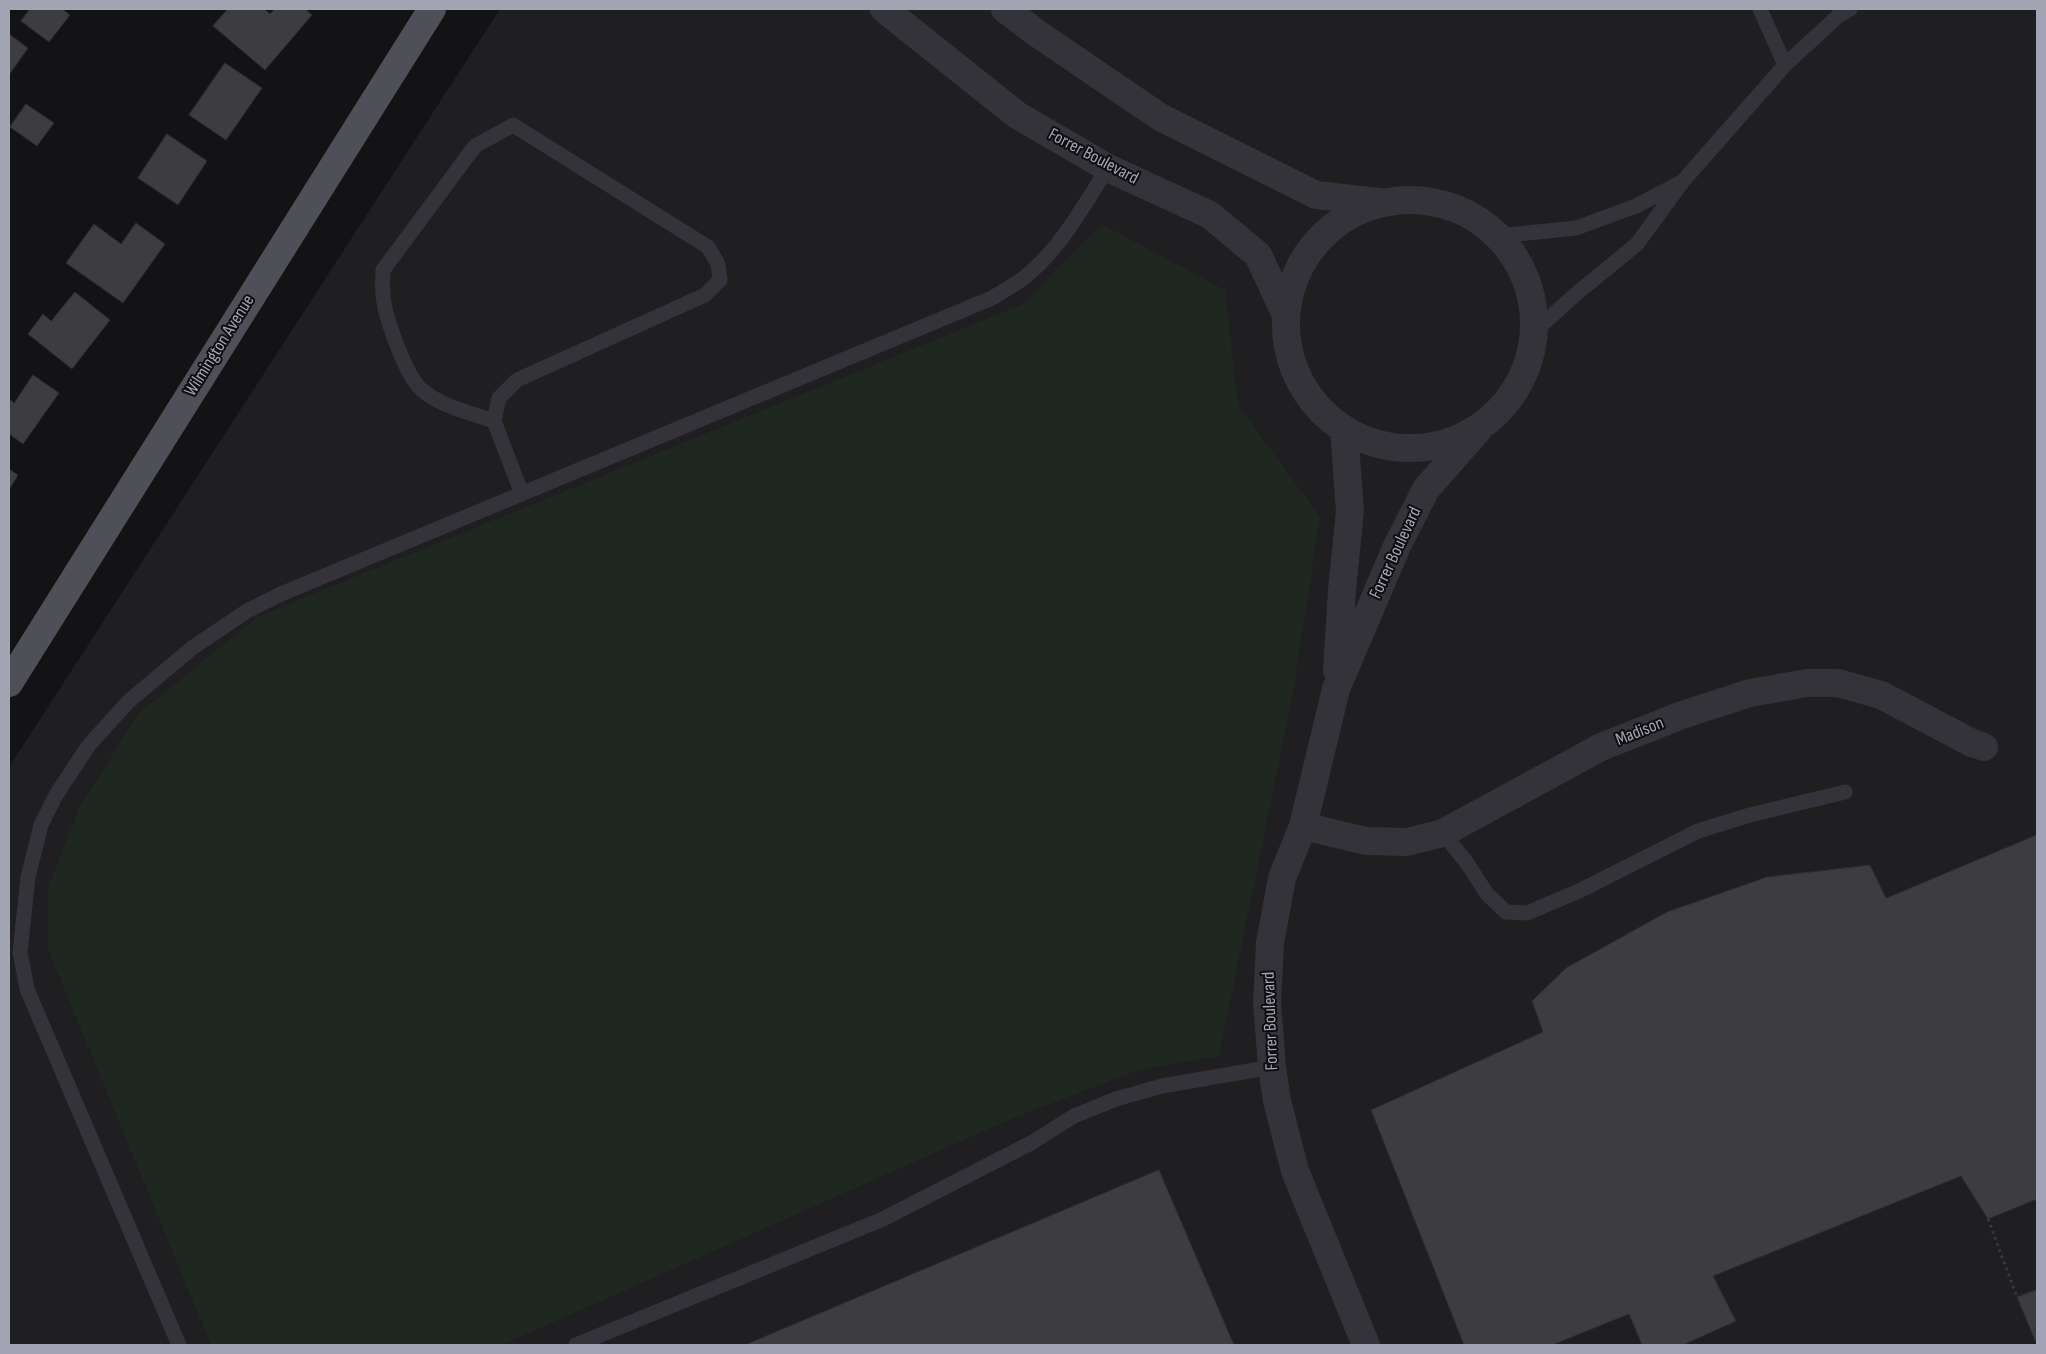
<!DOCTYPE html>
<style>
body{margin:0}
#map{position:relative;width:2046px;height:1354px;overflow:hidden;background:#131214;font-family:"Sofia Sans Condensed",sans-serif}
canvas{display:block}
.frame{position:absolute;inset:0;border:10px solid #a3a5b5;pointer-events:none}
</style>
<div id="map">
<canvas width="2046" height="1354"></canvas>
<div class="frame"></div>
</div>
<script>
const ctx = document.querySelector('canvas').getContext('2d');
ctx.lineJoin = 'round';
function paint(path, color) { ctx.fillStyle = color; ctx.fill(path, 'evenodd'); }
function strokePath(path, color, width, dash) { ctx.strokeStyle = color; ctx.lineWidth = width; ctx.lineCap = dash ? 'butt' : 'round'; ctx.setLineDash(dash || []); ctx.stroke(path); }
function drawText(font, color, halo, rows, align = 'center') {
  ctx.font = font + ' "Sofia Sans Condensed",sans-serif'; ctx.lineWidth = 4; ctx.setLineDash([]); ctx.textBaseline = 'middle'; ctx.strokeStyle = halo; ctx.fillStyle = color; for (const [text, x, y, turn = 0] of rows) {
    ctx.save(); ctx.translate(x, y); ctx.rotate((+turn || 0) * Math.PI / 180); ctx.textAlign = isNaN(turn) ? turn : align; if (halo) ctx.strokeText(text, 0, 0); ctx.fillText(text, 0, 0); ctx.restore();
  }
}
paint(new Path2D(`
 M500 9H2037V1345H9V767Z`), '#1f1e21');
paint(new Path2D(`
 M1102 224 1225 290 1238 405 1320 517 1293 693 1219 1056 1139 1070 1016 1117 502 1345H211L48 949V888L79 808 139 713 259 616 1023 304Z`), '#1f2721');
const building = new Path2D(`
 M30 9H62L70 15 49 42 21 21Z
 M228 9H264L270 14 275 9H305L312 15 265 70 213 26Z
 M9 34 28 48 9 75Z
 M225 63 262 88 226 140 189 115Z
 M26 104 54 123 37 146 10 127Z
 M167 134 207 161 178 205 138 178Z
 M136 223 165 244 123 303 66 263 94 224 121 244Z
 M75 292 110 320 72 369 28 334 43 314 51 321Z
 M33 375 59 393 23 444 9 434V403L11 400 14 403Z
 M9 469 18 475 9 490Z
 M2037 835V1199L1988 1219 1961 1176 1713 1276 1736 1321 1683 1345H1642L1629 1314 1552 1345H1464L1371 1110 1543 1032 1532 1001 1566 968 1667 912 1767 877 1870 865 1886 898Z
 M1159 1170 1234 1345H745Z
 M2037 1290V1345L2017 1297Z`);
paint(building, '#3c3c41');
strokePath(building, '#2d2c30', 1);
strokePath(new Path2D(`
 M1988 1219 2017 1297`), '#393a40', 3, [2.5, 4]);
strokePath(new Path2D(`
 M1760 9 1785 65 1838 16 1850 9
 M1498 236 1576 228 1636 206 1680 183
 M1535 331 1576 294 1637 244 1683 181 1785 65
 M494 421C471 413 439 406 421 389 405 374 384 315 383 294 382 286 383 278 383 270L475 146 513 125 708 247 718 264 720 280 705 295 517 380 499 398 494 421 522 494
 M1443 833 1467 863 1487 894 1506 912 1527 913 1579 891 1698 831 1750 815 1845 792
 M179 1345 27 989 20 952 28 877 41 825 56 795 89 745 129 701 192 648 247 611 281 594 992 298C1002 292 1012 286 1021 280 1059 252 1083 206 1108 168
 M576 1345 883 1219 1031 1143 1074 1116 1116 1099 1162 1086 1272 1067`), '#343339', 15);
strokePath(new Path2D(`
 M884 9 1017 115 1108 168 1210 215 1258 255 1285 313
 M1005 9 1038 34 1160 117 1316 195 1380 202
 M1286 324a124 124 0 1 1 248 0a124 124 0 1 1-248 0Z
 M1337 670 1342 590 1350 511 1344 431
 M1303 826 1366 841 1407 842 1443 833 1601 747 1682 715 1750 693 1807 683H1838L1881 695 1972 743 1984 747
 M1366 1345 1295 1171 1277 1101 1272 1067 1267 1003 1270 943 1282 878 1303 826 1336 689 1397 546 1426 489 1478 430`), '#343339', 28);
strokePath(new Path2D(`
 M9 683 432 9`), '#4f4f58', 28);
drawText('18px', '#a3a5b5', '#0e0d0f', [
 ["Forrer Boulevard",1093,157,28],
 ["Wilmington Avenue",220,346,-58],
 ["Forrer Boulevard",1396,553,-65],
 ["Madison",1640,732,-22],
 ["Forrer Boulevard",1271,1021,-92]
]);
</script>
